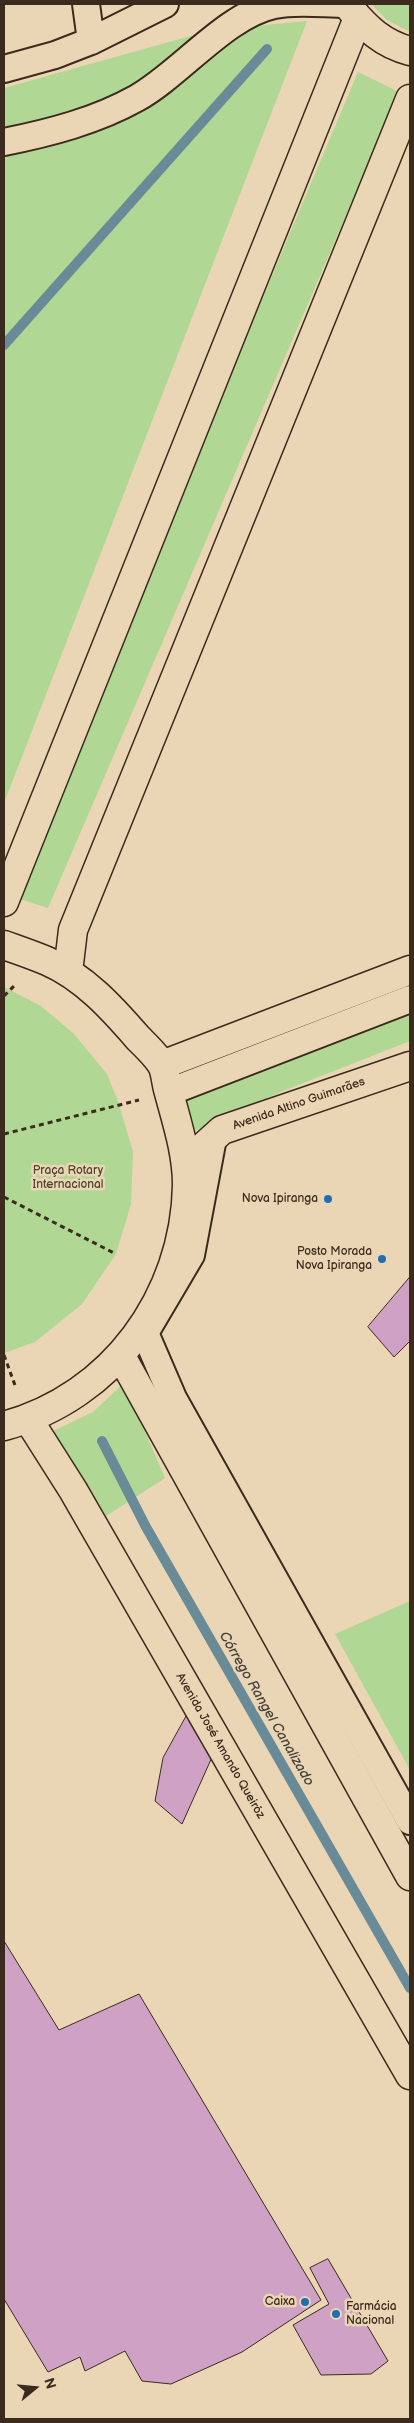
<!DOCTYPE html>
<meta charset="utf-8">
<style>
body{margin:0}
#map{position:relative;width:414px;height:2423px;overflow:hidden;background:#ead6b4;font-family:"Balsamiq Sans",sans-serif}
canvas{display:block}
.frame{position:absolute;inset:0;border:5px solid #3b2a1e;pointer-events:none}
.north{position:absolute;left:10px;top:2363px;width:50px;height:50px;-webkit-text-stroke:4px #ead6b4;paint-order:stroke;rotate:73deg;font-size:14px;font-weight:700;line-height:20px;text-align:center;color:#3b2a1e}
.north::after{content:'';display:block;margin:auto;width:18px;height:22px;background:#3b2a1e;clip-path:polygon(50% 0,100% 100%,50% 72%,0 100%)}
</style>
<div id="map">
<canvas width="414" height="2423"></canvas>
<div class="frame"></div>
<div class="north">N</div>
</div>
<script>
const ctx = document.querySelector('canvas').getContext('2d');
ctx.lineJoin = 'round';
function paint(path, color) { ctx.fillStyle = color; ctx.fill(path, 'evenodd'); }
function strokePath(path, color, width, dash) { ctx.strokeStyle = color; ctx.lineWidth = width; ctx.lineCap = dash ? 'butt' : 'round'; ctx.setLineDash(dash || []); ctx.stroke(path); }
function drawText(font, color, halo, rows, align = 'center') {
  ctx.font = font + ' "Balsamiq Sans",sans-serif'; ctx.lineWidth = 5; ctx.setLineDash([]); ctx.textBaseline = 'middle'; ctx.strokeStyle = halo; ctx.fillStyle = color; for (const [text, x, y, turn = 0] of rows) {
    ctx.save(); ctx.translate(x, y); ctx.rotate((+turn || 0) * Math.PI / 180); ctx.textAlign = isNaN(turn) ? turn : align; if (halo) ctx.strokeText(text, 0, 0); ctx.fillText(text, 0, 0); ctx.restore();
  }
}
paint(new Path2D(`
 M371 4H410V32L387 20Z
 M307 21 4 803V88L212 30Z
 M358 72 399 92 48 908 10 896Z
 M410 986V1041L278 1093 191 1133 168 1086Z
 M4 987 41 1006 74 1034 107 1074 119 1104 133 1152 131 1204 116 1254 82 1304 35 1342 4 1353Z
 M124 1383 165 1478 97 1522 47 1434 93 1412Z
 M410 1601V1770L335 1634Z`), '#b0d793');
strokePath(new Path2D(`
 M4 345 267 49
 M102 1441 146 1527 410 1988`), '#698b97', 10);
const building = new Path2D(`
 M410 1277V1341L394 1357 368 1327Z
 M187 1715 213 1755 182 1824 155 1801 163 1758Z
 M4 1941 59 2030 139 1994 321 2300 242 2352 171 2384 142 2381 125 2351 85 2371 80 2357 48 2372 4 2299Z
 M328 2259 388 2361 371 2374 321 2375 293 2325 329 2304 310 2268Z`);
paint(building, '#cea1c5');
strokePath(building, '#3b2a1e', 1);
const street = new Path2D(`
 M86 4 91 41
 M4 69 55 55 91 41 165 4
 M4 142C49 133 96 121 137 98 180 74 226 15 274 5 296 0 324 4 346 4
 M169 1092 410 999
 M213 1138 191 1255 145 1333 173 1398 410 1821`);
const secondary = new Path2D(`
 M349 7C366 28 383 44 410 51
 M4 902 358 18
 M4 945C18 950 33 955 47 961 84 977 112 1008 138 1038 146 1046 158 1057 163 1067 166 1075 166 1084 169 1093 177 1123 187 1153 187 1185 185 1297 112 1397 4 1426
 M68 972 73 930 410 99
 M162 1065 410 970
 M188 1181 202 1148 222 1130 410 1066
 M121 1356 410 1876
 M28 1419 73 1490 410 2075`);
strokePath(street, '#3b2a1e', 30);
strokePath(secondary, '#3b2a1e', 31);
strokePath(new Path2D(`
 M4 996 16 984
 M4 1134 139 1100
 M4 1197 116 1254
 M4 1355 16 1388`), '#3b2a1e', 3, [5, 4]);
strokePath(street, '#ead6b4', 26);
strokePath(secondary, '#ead6b4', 28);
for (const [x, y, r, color] of [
 [328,1199,5,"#1f6fb2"],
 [382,1259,5,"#1f6fb2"],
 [305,2302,5,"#1f6fb2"],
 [336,2314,5,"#1f6fb2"]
]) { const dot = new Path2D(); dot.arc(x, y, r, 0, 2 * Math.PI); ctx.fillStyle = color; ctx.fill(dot); strokePath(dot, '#ead6b4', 2); }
drawText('12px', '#3b2a1e', '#ead6b4', [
 ["Avenida Altino Guimarães",299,1104,-19],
 ["Avenida José Amando Queiróz",220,1746,60]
]);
drawText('12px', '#4d4430', '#ead6b4', [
 ["Praça Rotary",68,1171],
 ["Internacional",68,1185]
]);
drawText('12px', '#3b2a1e', '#ead6b4', [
 ["Nova Ipiranga",318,1199],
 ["Posto Morada",372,1252],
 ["Nova Ipiranga",372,1266],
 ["Caixa",295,2302],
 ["Farmácia",346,2307,"left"],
 ["Nacional",346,2321,"left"]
], 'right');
drawText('italic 14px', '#46423c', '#ead6b4', [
 ["Córrego Rangel Canalizado",266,1709,60]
]);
</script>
